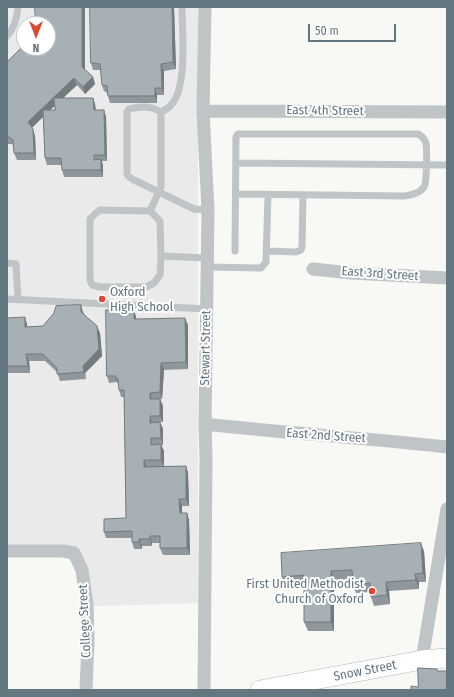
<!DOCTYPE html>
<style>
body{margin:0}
#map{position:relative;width:454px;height:697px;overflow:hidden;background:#f8f8f5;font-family:"Fira Sans Condensed",sans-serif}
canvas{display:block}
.frame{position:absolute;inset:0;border:8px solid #64767f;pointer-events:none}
.north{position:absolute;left:16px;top:16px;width:40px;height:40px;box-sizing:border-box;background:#fff;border:1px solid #c1c8cc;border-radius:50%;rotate:180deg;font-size:11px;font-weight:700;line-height:16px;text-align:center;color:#64767f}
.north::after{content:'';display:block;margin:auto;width:14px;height:18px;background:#dc4a31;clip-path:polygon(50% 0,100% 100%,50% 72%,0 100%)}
.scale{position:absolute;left:308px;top:24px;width:88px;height:18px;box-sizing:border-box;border:2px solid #64767f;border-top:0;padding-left:5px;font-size:12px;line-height:14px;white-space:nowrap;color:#64767f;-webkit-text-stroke:3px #fff;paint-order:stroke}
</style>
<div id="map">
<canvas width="454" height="697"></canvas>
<div class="frame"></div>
<div class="north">N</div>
<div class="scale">50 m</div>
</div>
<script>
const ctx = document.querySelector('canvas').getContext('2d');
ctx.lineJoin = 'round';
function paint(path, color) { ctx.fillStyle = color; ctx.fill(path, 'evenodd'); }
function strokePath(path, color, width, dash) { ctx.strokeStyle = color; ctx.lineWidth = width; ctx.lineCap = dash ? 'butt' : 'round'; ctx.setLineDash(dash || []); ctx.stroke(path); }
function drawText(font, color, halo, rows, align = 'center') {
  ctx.font = font + ' "Fira Sans Condensed",sans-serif'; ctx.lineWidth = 4; ctx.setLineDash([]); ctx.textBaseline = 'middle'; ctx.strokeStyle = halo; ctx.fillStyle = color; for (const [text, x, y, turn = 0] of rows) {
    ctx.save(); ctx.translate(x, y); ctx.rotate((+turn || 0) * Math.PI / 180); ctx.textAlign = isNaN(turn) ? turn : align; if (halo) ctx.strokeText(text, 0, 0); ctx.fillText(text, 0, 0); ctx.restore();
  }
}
paint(new Path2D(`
 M7 7H198V603L100 606 85 605 80 578 67 550 7 551ZM24 24H48V48H24Z`), '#e9eae9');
const secondary = new Path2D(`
 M260 690 422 660 447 658`);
strokePath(secondary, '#b2b8bc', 20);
strokePath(new Path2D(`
 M7 36C15 28 17 18 18 7
 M161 112C165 110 169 108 171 105 188 87 182 31 182 7
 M236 163 447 165
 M150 211 161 187V112C152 106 140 106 129 109L127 112V173L128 176 132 179 194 209 208 210
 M235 251 236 137 238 134H418C422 136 424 138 426 143 427 149 427 182 424 187 420 193 412 195 405 196L236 194
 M267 251 296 252 301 250 302 247 303 196
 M161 256 160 275 154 283 146 287H100L92 285 90 280V219L95 214 100 210 150 211 160 221 161 256 208 258
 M7 263 16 264 18 300
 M207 267 261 268 266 262 268 195
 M7 299 207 309`), '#bfc4c7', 7);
strokePath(new Path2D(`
 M203 111 447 112
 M313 269 351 273 447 278
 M205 424C285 433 366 438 447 447
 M7 551H63L74 553 82 570 87 605 88 641 86 690
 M422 660 447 509
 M204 690 206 457 205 424 208 210 203 111 205 7`), '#bfc4c7', 13);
strokePath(secondary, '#fff', 19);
paint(new Path2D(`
 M35 7H85V70L93 77 95 84 85 94 77 85 63 98H93L95 104 96 110H104L106 117 107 161H102L103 166V177H64L62 170V165H47L45 158 43 117 32 128 35 136 36 160H17L14 153V145L11 144H7V62L30 52 48 48ZM54 106 55 110H50Z
 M174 7 176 69 164 71V95H157V103H110L108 96 107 93 104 91 102 85 101 70H93L91 63Z
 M134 310 136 317V319L188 325V369L164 370 162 399H155H160L163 406V422H160L163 429V445H161L164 451V467L186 466 188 473 189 506H182V513H187L189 520 190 555H163L160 548V543H152V546H142V549H134L132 542V538H106L104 532 126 518 124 397H121L119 390V386L117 382 109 383 107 376Z
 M83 312 84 314 100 333 102 356 85 373 86 379 60 381 57 372 45 361H29L30 373H7V318L27 324V327L43 326Z
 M424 551 426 582H419V589L389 591 390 604 374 606 371 597V592L356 593 353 585 352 579 334 580V631H308L304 622V584L285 585 282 577Z`), '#8f979c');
paint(new Path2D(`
 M82 7H85V74L82 67Z
 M172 7H174L176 69 173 62Z
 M161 64 164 71V95L162 88Z
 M93 77 95 84 85 94 83 87Z
 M74 78 77 85 30 129 28 122Z
 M155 88 157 95V103L155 96Z
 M93 98 95 104 96 117 94 110Z
 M104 110 106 117 107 161 105 155Z
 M33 129 35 136 36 160 34 153Z
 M101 159 103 166V177L101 170Z
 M81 305 83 312 84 319 81 312Z
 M134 310 136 317V326L134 319Z
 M25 317 27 324 28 334 25 327Z
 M185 318 188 325V369L186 362Z
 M97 326 100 333 102 356 85 373 86 379 84 372 83 366Z
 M26 354 29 361 30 373 28 366Z
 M161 363 164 370 162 399 160 392Z
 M150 393 152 399H150Z
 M160 399 163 406V422L160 416Z
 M150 416 152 422 150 423Z
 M160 422 163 429V445L161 438Z
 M161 444 164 451V467L161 460Z
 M144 460 147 467H144Z
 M186 466 188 473 189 506 186 499Z
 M179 499 182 506V520L180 513Z
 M187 513 189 520 190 555 187 548Z
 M150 536 152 543V546L150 539Z
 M139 539 142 546V549L139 542Z
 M421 543 424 551 426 582 423 573Z
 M331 571 334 580V631L331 622Z
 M415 574 419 582V589L416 580Z
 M386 582 389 591 390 604 387 595Z`), '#747b7f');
const building = new Path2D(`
 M35 7H82V67L93 77 83 87 74 78 28 122 33 129 34 153H14L13 140 9 137H7V62L23 46 24 48H26L30 52 35 48H48V24H36Z
 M90 7H172L173 62 161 64 162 88H155V96H108L107 86 102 85 100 64 91 63Z
 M54 98H93L94 110H104L105 155H94V160L101 159V170H62L61 158H45L43 110H55Z
 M81 305V312L97 326 99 349 83 366 84 372 57 374V368L43 354H26L28 366H7V318L25 317V327L43 326 54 313 56 306Z
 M106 310H134V319L185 318 186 362 161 363 160 392 150 393V399H160V416H150V423L160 422 161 438H151V445L161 444V460H144V467L186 466V499H179L180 513H187V548H160V536H150V539H139V542H132V531L104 532V519L126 518 124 390H119L118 379H116V376H107Z
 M421 543 423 573 415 574 416 580 386 582 387 595 371 597 370 583 353 585 352 570 331 571V622H304V575L282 577 281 553Z
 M418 668 437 669V671H447V690H411V686L418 687Z`);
paint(building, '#a6b0b5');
strokePath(building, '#747b7f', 1);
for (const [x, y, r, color] of [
 [102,299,4,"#dc4a31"],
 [372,591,4,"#dc4a31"]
]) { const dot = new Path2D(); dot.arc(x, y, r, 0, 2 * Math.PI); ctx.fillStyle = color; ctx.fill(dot); strokePath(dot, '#fff', 1.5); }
drawText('13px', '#64767f', '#fff', [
 ["East 4th Street",325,111,1],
 ["East 3rd Street",380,274,4],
 ["Stewart Street",206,348,-89],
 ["East 2nd Street",326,436,4],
 ["College Street",85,621,-93],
 ["Snow Street",365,671,-11]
]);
drawText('13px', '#64767f', '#fff', [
 ["Oxford",110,292],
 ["High School",110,307],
 ["First United Methodist",364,584,"right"],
 ["Church of Oxford",364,599,"right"]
], 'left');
</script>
